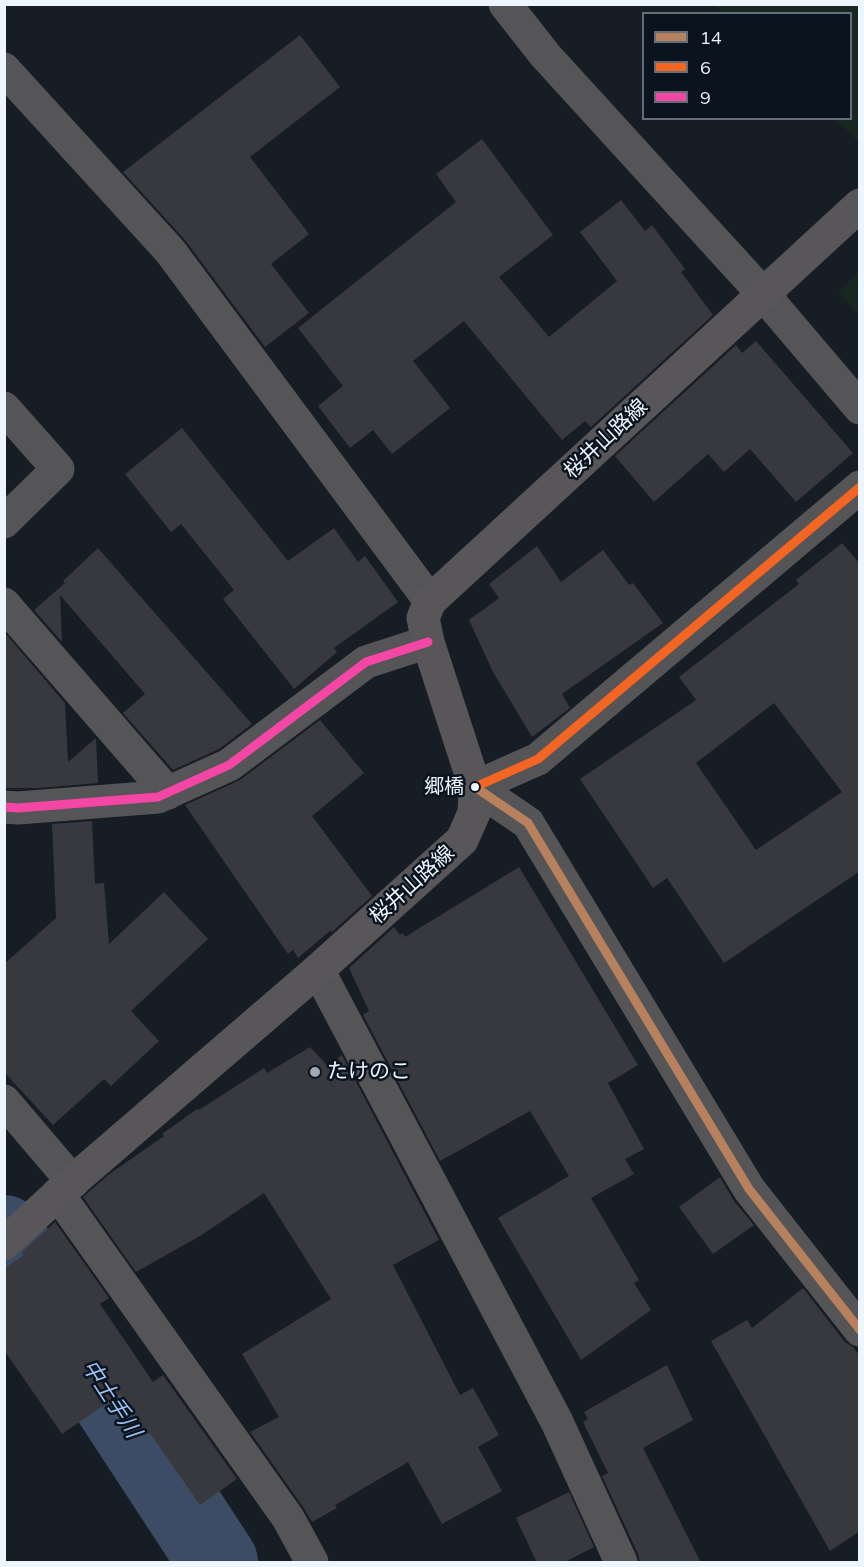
<!DOCTYPE html>
<meta charset="utf-8">
<style>
body{margin:0}
#map{position:relative;width:864px;height:1567px;overflow:hidden;background:#171d24;font-family:Mulish,sans-serif}
canvas{display:block}
.frame{position:absolute;inset:0;border:6px solid #edf5fe;pointer-events:none}
.legend{position:absolute;left:642px;top:12px;width:210px;height:108px;box-sizing:border-box;background:#09141f;border:2px solid #646e78;margin:0;padding:8px 10px;list-style:none;font-size:18px;color:#edf5fe}
.legend li{display:flex;align-items:center;gap:12px;height:30px}
.legend b{width:30px;border:2px solid #646e78}
</style>
<div id="map">
<canvas width="864" height="1567"></canvas>
<div class="frame"></div>
<ul class="legend">
<li><b style="height:8px;background:#b6815c"></b>14</li>
<li><b style="height:8px;background:#f26522"></b>6</li>
<li><b style="height:8px;background:#f346a5"></b>9</li>
</ul>
</div>
<script>
const ctx = document.querySelector('canvas').getContext('2d');
ctx.lineJoin = 'round';
function paint(path, color) { ctx.fillStyle = color; ctx.fill(path, 'evenodd'); }
function strokePath(path, color, width, dash) { ctx.strokeStyle = color; ctx.lineWidth = width; ctx.lineCap = dash ? 'butt' : 'round'; ctx.setLineDash(dash || []); ctx.stroke(path); }
function drawText(font, color, halo, rows, align = 'center') {
  ctx.font = font + ' Mulish,"Noto Sans JP",sans-serif'; ctx.lineWidth = 5; ctx.setLineDash([]); ctx.textBaseline = 'middle'; ctx.strokeStyle = halo; ctx.fillStyle = color; for (const [text, x, y, turn = 0] of rows) {
    ctx.save(); ctx.translate(x, y); ctx.rotate((+turn || 0) * Math.PI / 180); ctx.textAlign = isNaN(turn) ? turn : align; if (halo) ctx.strokeText(text, 0, 0); ctx.fillText(text, 0, 0); ctx.restore();
  }
}
paint(new Path2D(`
 M714 5H859V142L835 119 850 118V14L723 13Z
 M859 272V315L838 292Z`), '#182820');
strokePath(new Path2D(`
 M4 1235 218 1562`), '#3b4c64', 80);
paint(new Path2D(`
 M300 35 340 87 250 157 309 234 271 264 309 313 265 347 185 240 123 172Z
 M482 139 553 235 499 277 549 337 617 281 580 232 621 200 645 231 652 225 685 269 681 272 713 315 591 427 585 421 562 440 464 321 413 361 450 408 392 454 373 430 350 448 318 406 343 386 298 328 456 202 436 174Z
 M756 341 853 453 796 502 750 449 724 472 708 454 654 502 615 456 736 345 742 353Z
 M182 428 288 561 334 528 358 562 365 556 398 602 334 648 337 652 294 689 223 599 234 590 181 524 171 532 125 474Z
 M842 543 860 564V871L724 963 667 878 653 888 580 779 696 700 679 677 799 584 796 580ZM774 703 842 792 756 850 696 763Z
 M537 546 561 582 603 550 629 585 633 583 663 623 562 694 570 708 532 737 493 672 469 620 499 598 489 584Z
 M98 548 252 724 219 749 173 770 123 713 145 694 60 595 62 642 34 610 65 583 63 581Z
 M6 634 65 703 68 762 96 738 98 783 39 788H4Z
 M320 720 364 773 312 816 372 896 332 932 331 930 298 958 293 950 288 954 185 805 240 780Z
 M92 821 95 884 104 883 109 944 164 892 208 939 131 1011 159 1041 111 1086 104 1079 53 1125 4 1072V964L56 918 52 824Z
 M519 867 638 1065 608 1083 644 1149 625 1159 634 1174 591 1198 639 1280 634 1283 651 1310 581 1360 498 1218 569 1176 530 1111 440 1161 363 1015 369 1011 349 968 394 927 400 935 403 933 405 937Z
 M310 1047 328 1066 342 1055 439 1240 393 1265 460 1395 473 1388 499 1435 478 1447 502 1491 442 1524 408 1462 335 1505 337 1508 312 1522 303 1507 250 1432 279 1417 242 1354 331 1299 264 1193 200 1236 136 1272 83 1197 108 1175 164 1136 162 1134 197 1109 199 1110 264 1068 267 1073Z
 M720 1177 734 1201 754 1225 713 1254 679 1207Z
 M55 1222 109 1298 100 1304 153 1382 163 1375 237 1479 200 1505 150 1433 148 1434 120 1394 62 1434 4 1350V1269L24 1255 22 1252Z
 M803 1288 845 1342 853 1347 860 1356V1531L830 1551 711 1341 747 1320 752 1328Z
 M667 1365 693 1420 643 1448 701 1563H640L638 1554 602 1476 608 1473 583 1422 588 1419 584 1412Z
 M569 1492 594 1547 563 1563H537L516 1518Z`), '#38383f');
strokePath(new Path2D(`
 M505 4 545 55 763 294 860 408
 M4 69 170 251 430 601
 M4 408 58 469 4 522
 M4 604 168 793
 M475 787 528 823 749 1189 860 1330
 M475 787 538 759 860 487
 M4 807 18 808 158 797 229 765 366 662 428 642
 M318 970 557 1422 621 1562
 M4 1101 73 1182
 M58 1194 288 1518 312 1562`), '#555456', 33);
strokePath(new Path2D(`
 M4 1244 58 1194 318 970 462 840 474 813 475 787 428 642 423 618 430 601 860 205`), '#585658', 33);
strokePath(new Path2D(`
 M475 787 528 823 749 1189 860 1330`), '#b6815c', 9);
strokePath(new Path2D(`
 M475 787 538 759 860 487`), '#f26522', 9);
strokePath(new Path2D(`
 M4 807 18 808 158 797 229 765 366 662 428 642`), '#f346a5', 9);
for (const [x, y, r, color] of [
 [475,787,5,"#edf5fe"],
 [315,1072,6,"#a2a9b2"]
]) { const dot = new Path2D(); dot.arc(x, y, r, 0, 2 * Math.PI); ctx.fillStyle = color; ctx.fill(dot); strokePath(dot, '#09141f', 2); }
drawText('20px', '#edf5fe', '#09141f', [
 ["郷橋",464,787]
], 'right');
drawText('21px', '#edf5fe', '#09141f', [
 ["桜井山路線",606,439,-43],
 ["桜井山路線",412,885,-42]
]);
drawText('21px', '#edf5fe', '#09141f', [
 ["たけのこ",327,1072]
], 'left');
drawText('italic 22px', '#a0c2f2', '#09141f', [
 ["中土手川",111,1399,57]
]);
</script>
